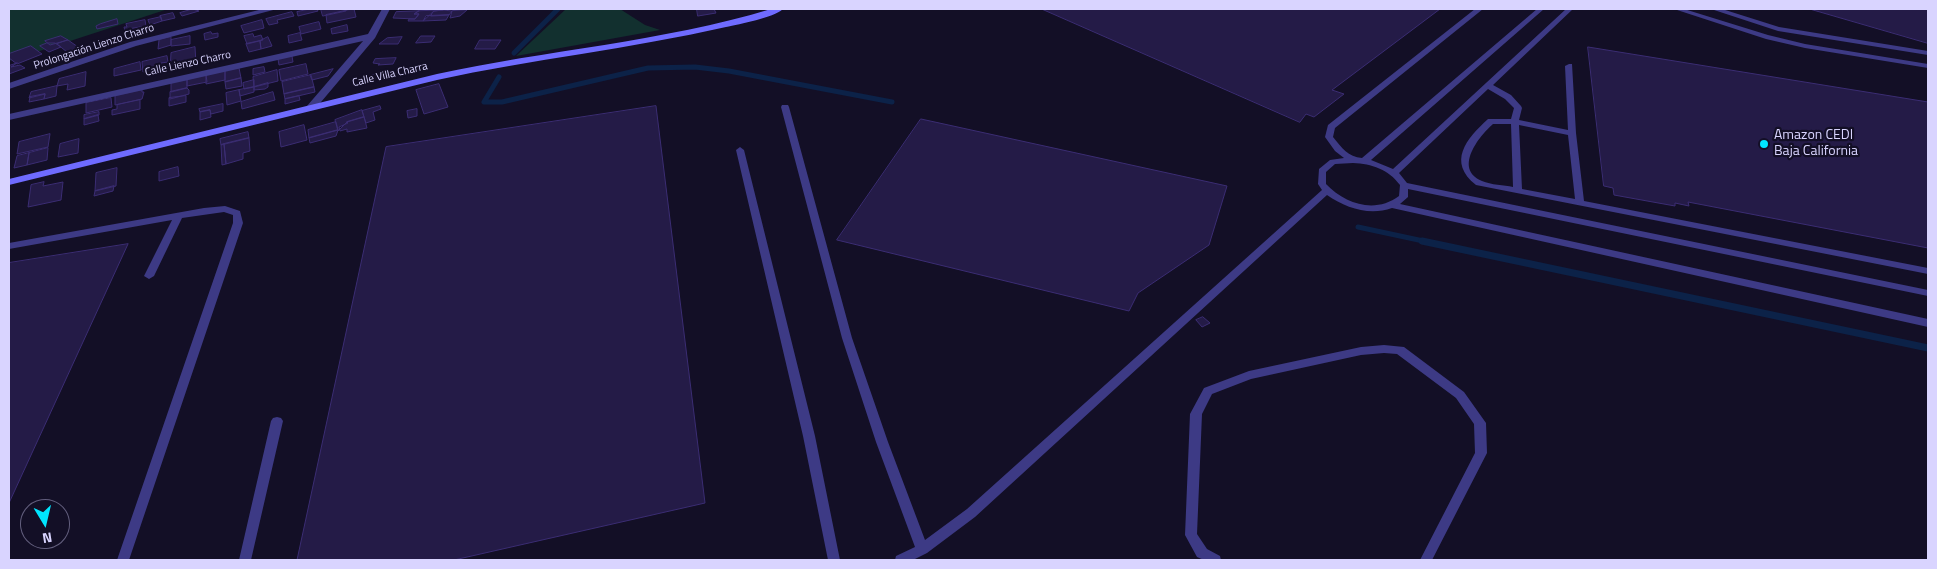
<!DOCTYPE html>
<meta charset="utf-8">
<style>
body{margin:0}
#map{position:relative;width:1937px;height:569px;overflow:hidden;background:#130f26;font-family:"Titillium Web",sans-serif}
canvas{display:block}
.frame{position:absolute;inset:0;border:10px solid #d9d4ff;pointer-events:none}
.north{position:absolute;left:20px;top:499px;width:50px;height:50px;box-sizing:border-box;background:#130f26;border:1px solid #625e7d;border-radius:50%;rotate:171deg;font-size:14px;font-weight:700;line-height:20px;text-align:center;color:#d9d4ff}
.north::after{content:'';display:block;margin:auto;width:18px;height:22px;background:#00e5ff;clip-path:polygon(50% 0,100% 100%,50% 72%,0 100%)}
</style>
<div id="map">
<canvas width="1937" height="569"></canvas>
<div class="frame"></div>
<div class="north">N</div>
</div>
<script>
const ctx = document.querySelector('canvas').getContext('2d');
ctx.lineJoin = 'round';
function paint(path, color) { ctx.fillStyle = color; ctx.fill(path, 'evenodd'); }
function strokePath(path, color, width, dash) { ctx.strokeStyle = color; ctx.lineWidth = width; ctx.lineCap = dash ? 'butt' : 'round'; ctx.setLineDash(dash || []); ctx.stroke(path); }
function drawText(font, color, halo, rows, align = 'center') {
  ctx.font = font + ' "Titillium Web",sans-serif'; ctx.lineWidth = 4.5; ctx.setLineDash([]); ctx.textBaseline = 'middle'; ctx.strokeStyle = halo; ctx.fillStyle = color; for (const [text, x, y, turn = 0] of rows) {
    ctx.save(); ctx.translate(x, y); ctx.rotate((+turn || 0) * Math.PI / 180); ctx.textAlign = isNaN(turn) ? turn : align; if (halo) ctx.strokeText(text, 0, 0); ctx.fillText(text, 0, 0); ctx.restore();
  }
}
paint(new Path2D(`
 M9 9H168L9 61Z
 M566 9H620L645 25 660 30 516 56Z`), '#12302f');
strokePath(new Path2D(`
 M514 53 558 9
 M499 77 484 102H502L648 68 695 67 729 71 892 102
 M1358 227 1428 242`), '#0c2248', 5);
strokePath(new Path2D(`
 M1422 241 1928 348`), '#0c2248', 7);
const building = new Path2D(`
 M193 9 199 11 182 16 180 13Z
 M310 9H317L318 11 298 16 297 12Z
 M321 9H346V11L323 16Z
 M354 9 356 17 327 23 326 15Z
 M697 9H714L716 13 698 16Z
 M1042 9H1440L1332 90 1344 94 1314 117 1306 114 1300 122Z
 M1810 9H1928V43Z
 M443 10 434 11 423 21H408L409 19H415L419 14H414L418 11Z
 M467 10 460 16 450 18 452 11Z
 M419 11 414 14H419L415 19 393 18 396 12Z
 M434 11 443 10 452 11 449 15 431 16Z
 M292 12 294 16 277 20 278 23 269 25 266 19Z
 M173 13 175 18 162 21 160 16Z
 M449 15 446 20 423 21 426 16Z
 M161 17 162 21 150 25 148 20Z
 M117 19 118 24 97 29 96 26 100 24Z
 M145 20 146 26 128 29 125 31 124 27H127L126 24Z
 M262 20 264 28 244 33 241 26Z
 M319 22 321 29 301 34 299 27Z
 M347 25 348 31 332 34 331 29Z
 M211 32 212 34 218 33V37L205 40 204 34Z
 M300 33 302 40 289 43 288 36Z
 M253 34 254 37 261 35 263 40 247 44 244 36Z
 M61 36 68 40 50 45 45 41Z
 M190 36V44L171 46V40Z
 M421 36H435L431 42 416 43Z
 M171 37V45L158 49 159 40Z
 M268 37 272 46 261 49 260 41Z
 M402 37 398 44H379L387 38Z
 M68 40 78 47 67 52 57 44Z
 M480 40H501L495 49H475Z
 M260 41 261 49 249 52 246 44Z
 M47 43H55L61 47 49 52 40 46Z
 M31 46 42 54 17 64 9 58V54Z
 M195 47 196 64 170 70 171 53Z
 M1588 47 1928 102V248L1688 202 1689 206 1675 203V206L1614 195 1613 188 1604 186Z
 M167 56 168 62 161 63V67L143 72 142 62Z
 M292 56 293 62 279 65 278 59Z
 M396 58 393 64 378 65 380 64 373 63 375 59Z
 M140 62 141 70 114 76V69Z
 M17 63 11 67 20 65 25 68 9 74V66Z
 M306 64 308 74 281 81 279 70Z
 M264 67 265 72 253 75V69Z
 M239 68 241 78 225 82V71Z
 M333 69 328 76 312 80 310 75Z
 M277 70 278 81 254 87 253 77Z
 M225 71V80L206 84V75Z
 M86 72 85 86 67 90 68 84 57 86 59 79Z
 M393 72 392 75 370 80 372 75Z
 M206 75 207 82 187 86V80Z
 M311 75 314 87 284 94 282 82Z
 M241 78 242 86 226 89 225 82Z
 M187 80V88L171 92V83Z
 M254 80V87L244 89 243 83Z
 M268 83V87L265 89 254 90V87Z
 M439 84 448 107 424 114 416 90Z
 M57 86 56 96 44 99 45 94 29 98 31 92Z
 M254 87V92L240 96 239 90Z
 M314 87 315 92 285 99 284 94Z
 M187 88 189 90V94L170 99V92Z
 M142 90V92H144L142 99 115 105V96Z
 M239 90 241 101 227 105 226 93Z
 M273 92 275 100 242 109 241 102Z
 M45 94 44 99 29 102 30 97Z
 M186 96V102L169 106V98Z
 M299 96 300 100 285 104V99Z
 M111 98 112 107 86 113V103Z
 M140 100V109L112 115V110L117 109V105Z
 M223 104V111L211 114 210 110 200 112 199 109Z
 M380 106 381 109 373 112 375 120 366 123 362 111Z
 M656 106 705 503 454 560H297L386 147Z
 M417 109V116L408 118 407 111Z
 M210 110 211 117 200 120V112Z
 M362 110 364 117 347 122 338 131 335 120Z
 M99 112V115L84 119V115Z
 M98 115 99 121 84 125V119Z
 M364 117 367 128 347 132V129L340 131 339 127 348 123 347 122Z
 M921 119 1227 186 1209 245 1138 293 1129 311 837 240Z
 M336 122 338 130 309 138 308 130Z
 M304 125 307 140 281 147 279 132Z
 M338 130 336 136 310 143 309 138Z
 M248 132 249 138 221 145 220 139Z
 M50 134 48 147 17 154 19 142Z
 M249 138 250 151 243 153V159L226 164 224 144Z
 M79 139 78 153 58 157 60 144Z
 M224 144 226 164 222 165 221 145Z
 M48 148 47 160 27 165 29 153Z
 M29 153 27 165 14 168 17 156Z
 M178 167 179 176 159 181V172Z
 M117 168 116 186 95 191 96 173Z
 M44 182 43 186 63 182 61 200 28 207 31 185Z
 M114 186 113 191 94 196 95 191Z
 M128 244 9 503V263Z
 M1203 317 1210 323 1202 327 1196 320Z`);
paint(building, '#241b47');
strokePath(building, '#3b2d73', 1);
paint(new Path2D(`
 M1475 9H1483L1335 128 1333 137C1342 148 1348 157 1362 158L1537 9H1544L1371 160 1393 169 1566 9H1573L1493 85 1511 95 1521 106 1522 108 1519 120 1568 130 1565 66 1569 64H1572L1576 133 1584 201 1928 268V274L1476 185C1447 162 1466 139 1488 119H1511L1514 108 1505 99 1488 89 1399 173 1407 183 1928 290V296L1408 189V197L1400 204 1928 319V327L1392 208C1369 216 1346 208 1327 195L975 517 927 553 913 560H895L896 556 915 547 876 442 842 338 781 107 782 105H788L789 107 852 338 888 442 925 540 967 509 1322 190 1318 184 1319 169 1330 160 1344 158 1335 151 1325 137 1328 125ZM1493 124H1511L1513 187C1504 185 1491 185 1482 181 1453 169 1479 136 1493 124ZM1519 125 1568 135 1575 199 1522 189ZM1353 163C1372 164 1388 169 1400 185L1399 196C1375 214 1345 204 1326 184V172L1335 164Z
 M1674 9H1684L1768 35 1805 44 1928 64V68L1805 48 1766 39Z
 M1711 9H1722L1779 27 1928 51V55L1778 31Z
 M740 147 744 150 815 436 840 560H828L803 436 736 150Z
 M225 206 240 211 243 223 129 560H117L233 223V215L224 212 182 218 154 276 149 279 144 276 172 220 9 249V243L204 208Z
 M1384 345 1404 347 1464 392 1486 423 1487 453 1432 560H1420L1475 453 1474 424 1456 398 1397 354 1384 353 1361 355 1251 379 1212 394 1202 414 1197 534 1207 549 1220 556 1221 560H1204L1197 557 1185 535 1190 414 1204 388 1249 371 1361 347Z
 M277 417 281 418 283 421 251 560H239L271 421 273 418Z`), '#3d3a85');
paint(new Path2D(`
 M263 9H277L136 46 9 89V83L130 42Z
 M382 9H390L375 38 316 108 312 109 307 106 363 41 9 120V114L368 34Z`), '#3d3a85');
paint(new Path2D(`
 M771 9H783C773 18 740 24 726 27 630 49 533 59 437 80L9 185V179L437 74C547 50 662 42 771 9Z`), '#6f6bff');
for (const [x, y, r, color] of [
 [1764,144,5,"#00e5ff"]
]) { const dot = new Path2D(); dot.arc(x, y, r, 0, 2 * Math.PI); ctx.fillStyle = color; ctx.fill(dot); strokePath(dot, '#130f26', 2); }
drawText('11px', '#d9d4ff', '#130f26', [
 ["Prolongación Lienzo Charro",94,47,-18],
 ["Calle Lienzo Charro",188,64,-12],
 ["Calle Villa Charra",390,75,-13]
]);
drawText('14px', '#d9d4ff', '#130f26', [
 ["Amazon CEDI",1774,136],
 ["Baja California",1774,152]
], 'left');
</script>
